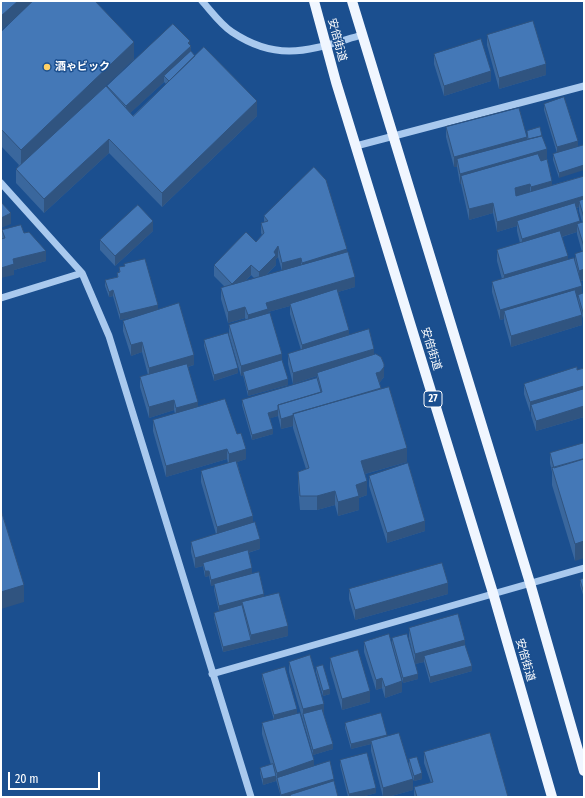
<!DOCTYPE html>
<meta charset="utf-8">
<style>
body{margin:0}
#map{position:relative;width:585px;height:798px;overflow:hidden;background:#1b4f8f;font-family:"Fira Sans Condensed",sans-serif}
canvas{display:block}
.frame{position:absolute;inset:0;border:2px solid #fff;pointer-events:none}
.scale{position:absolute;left:8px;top:772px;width:92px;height:18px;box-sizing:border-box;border:2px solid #fff;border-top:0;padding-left:5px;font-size:12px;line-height:14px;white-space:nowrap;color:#fff;-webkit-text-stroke:3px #1b4f8f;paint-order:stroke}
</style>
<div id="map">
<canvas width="585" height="798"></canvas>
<div class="frame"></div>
<div class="scale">20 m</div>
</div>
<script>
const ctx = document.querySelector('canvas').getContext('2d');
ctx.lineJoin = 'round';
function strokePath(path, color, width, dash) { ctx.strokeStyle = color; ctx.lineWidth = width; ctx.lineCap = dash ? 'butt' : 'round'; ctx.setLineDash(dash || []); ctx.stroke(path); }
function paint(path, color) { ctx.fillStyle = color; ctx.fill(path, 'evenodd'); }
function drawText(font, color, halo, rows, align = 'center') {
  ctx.font = font + ' "Fira Sans Condensed","Noto Sans JP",sans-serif'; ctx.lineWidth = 3; ctx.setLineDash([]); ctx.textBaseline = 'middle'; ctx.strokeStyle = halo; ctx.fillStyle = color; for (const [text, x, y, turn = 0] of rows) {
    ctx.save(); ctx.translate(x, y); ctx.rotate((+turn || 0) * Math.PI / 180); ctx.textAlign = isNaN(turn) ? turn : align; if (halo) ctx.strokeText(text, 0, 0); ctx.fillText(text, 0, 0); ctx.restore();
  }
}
strokePath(new Path2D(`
 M202 1C211 11 221 25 232 32 280 64 312 49 362 35
 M356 146 584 86
 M1 183 82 273 109 336 251 797
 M1 298 82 273
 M212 674 584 568`), '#a9c9ee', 7);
strokePath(new Path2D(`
 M314 1 336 82 493 593 552 797
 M352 1 530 583 584 771`), '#f0f6ff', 10);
paint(new Path2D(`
 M1 1H95L134 42V59L104 87 106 86 107 87V86L173 24 190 41V45L191 46V51L195 56 204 47 257 101V116L162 207 109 153 44 213 16 183V169L19 165 1 146V32L27 7 1 30ZM164 82 166 84 133 116 130 113Z
 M487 35 546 75 499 89 487 45Z
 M434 54 491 81 444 96 434 64Z
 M544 104 578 146 557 153 544 110Z
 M446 127 527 140V131L547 159 552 185 584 176V280L581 281 582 294 584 293V322L578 301V298H577L582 325 511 347 504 322V319L500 320 492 292V282L502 279 497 261V250L520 243 517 231V226L497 232 493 213 469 220 461 184H460L457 167H454L446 137ZM579 207V211L582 222 580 223 577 208ZM577 232V234L582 252 575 254V260H568L562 237Z
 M584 145 559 178 553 160V154Z
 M264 216 347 252 355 287 338 292 349 335 374 355 384 377 380 382 379 383 407 462 365 474 367 495 359 498V510L338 516 335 505 317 510H300L298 486V472L306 469 293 428V426L281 429 278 416 270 418 273 434 252 440 242 405V400L317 378V376L293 384 288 364V354L301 350 290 314V306L268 312 282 360 288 385 248 396 243 375 241 376 229 335V325L246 320 245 318 228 323 221 299V288L225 287 214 276V265L256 242 262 235 261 233V223L264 222ZM278 257 282 271 266 275 276 265V259ZM251 275 255 279 245 281Z
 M2 230 24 233 46 261 14 270V275L2 239Z
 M153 231 115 266 100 250V240Z
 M119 267 158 310 194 365 188 367 198 407 237 434 246 459 237 462 260 549 248 553 252 574 236 578 264 597 288 636 223 652 214 618V613L219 611 214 590V585L211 586 209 576 205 577 203 566 195 568 191 552V542L216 534 201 482V471L228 463 227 459 166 477 153 431V420L175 414 174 410 149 418 140 387V377L148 375 142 352 131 356 123 331V321L149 313 120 320 113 296 109 297 105 286V280L117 277V273L119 272Z
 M204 340 238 373 214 381 204 346Z
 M584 368V417L536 431 531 415V412H530L524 394V384Z
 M584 443 575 561 552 485V472L550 463V453Z
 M369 476 425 531 387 543 369 486Z
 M584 578V598L580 585V580Z
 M349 589 448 594 355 620 349 599Z
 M409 628 465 645 472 671 430 683 424 662 415 664 418 679 403 683 392 644V638L413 655 409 638Z
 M364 642 402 692 385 698 382 688 376 690 364 652Z
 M330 658 370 702 342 710 330 669Z
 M289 662 324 714H323L333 749 313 755 289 672Z
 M316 667 330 694 323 696 316 672Z
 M262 674 297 714 314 766 334 784 338 797H281L276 780V781L263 785 260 773V768L271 765 262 734V723L274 720 262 679Z
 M345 723 387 736 409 765V759L422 779 414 781 413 779V790L388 797H383L371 751V744L351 749 345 728Z
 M424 752 508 797H414V787L431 783 424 763Z
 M340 760 376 793 361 797H348L340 765Z`), '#3a679d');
paint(new Path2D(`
 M18 1H34L1 30V16Z
 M190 41V48L191 46V57L164 76V82L126 117V106Z
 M134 42V59L21 167V150Z
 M546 64V75L499 89V78Z
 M491 71V81L444 96V86Z
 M257 101V116L162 207V193Z
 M527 137V147L457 159V167H454V157Z
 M109 139V153L44 213V199Z
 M578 141V146L557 153V147Z
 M547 149V160L461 176V184H460V174Z
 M584 165V170L559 178V173Z
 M552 181V191L531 197V187Z
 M530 184V194L515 198V188Z
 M584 196V206L579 201V207L518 226 517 221V226L497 232V222Z
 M493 203V213L469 220V209Z
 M11 213V224L1 228V218Z
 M153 221V231L115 266V256Z
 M580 221V231L577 224V232L522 249V239Z
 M278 246V257L276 259V265L259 282V272Z
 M347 249V260L302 274V263Z
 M46 251V261L14 270V275L1 278V268L13 259Z
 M568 256V266L504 286V275Z
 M301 258V268L282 273V263Z
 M251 265V275L232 294V284Z
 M584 269V280L579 281V271Z
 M355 277V287L291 306 290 304V306L268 312V320L248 325V315L266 303Z
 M582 286V297L578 295V298L506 318 504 311V319L500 320V310Z
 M113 290V296L109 297V292Z
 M158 305V311L120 320V314Z
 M245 307V318L228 323V312Z
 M582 315V325L511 347V336Z
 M349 330V341L302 355V345Z
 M142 342V352L131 356V345Z
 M374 349V359L317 373V376L293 384V373Z
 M282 354V365L243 372V375L241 376V366Z
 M194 355V365L149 378V368Z
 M384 367V377L380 382 376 383V373Z
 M238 368V373L214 381V375Z
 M288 379V385L248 396V391Z
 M584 386V397L531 405V412H530V402Z
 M174 400V410L149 418V407Z
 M198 402V412L176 418V408Z
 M584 406V417L536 431V421Z
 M278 410V416L268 419V413Z
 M293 415V426L281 429V419Z
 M273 429V434L252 440V435Z
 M407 448V462L361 475V461Z
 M227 449V459L166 477V466Z
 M246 449V459L229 465V454Z
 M367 481V495L359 498V510L338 516V502L356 485Z
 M335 491V505L317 510V496Z
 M253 516V526L217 537V527Z
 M425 521V531L387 543V533Z
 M260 539V549L203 566V563V566L195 568V558Z
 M584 541V558L575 561V544Z
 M252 568V574L211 586V580Z
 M205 571H209V576L205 577Z
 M448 583V594L355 620V610Z
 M24 585V602L1 609V592Z
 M264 594V599L242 602V605L219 611V606Z
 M288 626V636L223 652V647L251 640V635Z
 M465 640V650L424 656V662L415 664V654Z
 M472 666V671L430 683V677Z
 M418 674V679L403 683V678Z
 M382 678V688L376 690V680Z
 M402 681V692L385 698V687Z
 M330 689V694L323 696V691Z
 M370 691V702L342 710V699Z
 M324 704V714L304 719 303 714V719V709Z
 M297 709V714L274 721V715Z
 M387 735V740L371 741V744L351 749V744Z
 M333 744V749L313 755V750Z
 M314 760V770L277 778V773Z
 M422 773V779L414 781V776Z
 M276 776V781L263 785V779Z
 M334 779V784L290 795V797H281V795Z
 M413 779V790L388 797H383V788Z
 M376 788V793L361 797H349V794Z`), '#305480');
const building = new Path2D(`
 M1 1H18L1 16Z
 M33 1H95L134 42 21 150 1 129V32Z
 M533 21 546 64 499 78 487 35Z
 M173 24 190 41 188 43 191 46 126 106 107 86Z
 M481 39 491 71 444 86 434 54Z
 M204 47 257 101 162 193 109 139 44 199 16 169 106 86 133 116Z
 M191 51 195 56 169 81 164 76Z
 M564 97 578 141 557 147 544 104Z
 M519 108 527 137 454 157 446 127Z
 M540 127 542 136 528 139 527 131Z
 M542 136 547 149 460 174 457 159Z
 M584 145V165L559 173 553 154Z
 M538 154 541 161 547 159 552 181 531 187 530 184 515 188 516 196 584 176V196L497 222 493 203 469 209 461 176Z
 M314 167 326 180 347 249 302 263 301 258 282 263 278 246 274 252 276 255 259 272 251 265 232 284 214 265 246 232 256 242 264 233 261 223 268 221 264 216Z
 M584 199V218L579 201Z
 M1 202 11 213 1 218Z
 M575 203 580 221 522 239 517 221Z
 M138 205 153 221 115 256 100 240Z
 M584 222V247L577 224Z
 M21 225 24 233 29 232 46 251 13 259 14 264 1 268V239L5 238 2 230Z
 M560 231 568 256 504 275 497 250Z
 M584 251V269L579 271 575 254Z
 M348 252 355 277 266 303 268 309 248 315 245 307 228 312 221 288Z
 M574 258 582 286 500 310 492 282Z
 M145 259 158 305 120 314 113 290 109 292 105 280 118 277 117 273 120 272 119 267 125 266 124 264Z
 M337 289 349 330 302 345 290 304Z
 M575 290 582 315 511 336 504 311Z
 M584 293V316L578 295Z
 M179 303 194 355 149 368 142 342 131 345 123 321Z
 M270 313 282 354 241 366 229 325Z
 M369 329 374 349 293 373 288 354Z
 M228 333 238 368 214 375 204 340Z
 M376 354 381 357 384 364V367L380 372 376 373 381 388 293 414 294 415 281 419 278 405 322 392 317 373Z
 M282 360 288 379 248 391 243 372Z
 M187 364 198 402 176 408 174 400 149 407 140 377Z
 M577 367V370L584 368V386L530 402 524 384Z
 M317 378 321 392 278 405V410L268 413 273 429 252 435 242 400Z
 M389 387 407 448 361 461 367 481 356 485 359 496 338 502 335 491 317 496H300L298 472 309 468 293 414Z
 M584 389V406L536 421 531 405Z
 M225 399 237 434 241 433 246 449 229 454 227 449 166 466 153 420Z
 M584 443V459L554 468 550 453Z
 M584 459V541L575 544 552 468Z
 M236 461 253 516 217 527 201 471Z
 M408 463 425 521 387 533 369 476Z
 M1 510 24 585 1 592Z
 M255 522 260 539 195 558 191 542Z
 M248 550 252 568 211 580 209 571H205L203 563Z
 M442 563 448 583 355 610 349 589Z
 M259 572 264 594 219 606 214 584Z
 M584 578V593L580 580Z
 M279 593 288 626 251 635 242 602Z
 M242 605 251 640 223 647 214 613Z
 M458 614 465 640 415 654 409 628Z
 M389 634 402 681 385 687 382 678 376 680 364 642Z
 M407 634 418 674 403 678 392 638Z
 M465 645 472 666 430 677 424 656Z
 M358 650 370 691 342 699 330 658Z
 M310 655 324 704 303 709 289 662Z
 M323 665 330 689 323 691 316 667Z
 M285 667 297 709 274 715 262 674Z
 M322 709 333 744 313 750 303 714Z
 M300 713 314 760 277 773 262 723Z
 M381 713 387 735 351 744 345 723Z
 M399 733 413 779 383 788 371 741Z
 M490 733 508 797H417L414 787 433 782 424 752Z
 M367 753 376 788 349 794 340 760Z
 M417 757 422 773 414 776 409 759Z
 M330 761 334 779 281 795 277 778Z
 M273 764 276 776 263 779 260 768Z
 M334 781 338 797H291L290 795Z`);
paint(building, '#4478b7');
strokePath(building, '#305480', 1);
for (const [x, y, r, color] of [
 [47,67,4,"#ffd166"]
]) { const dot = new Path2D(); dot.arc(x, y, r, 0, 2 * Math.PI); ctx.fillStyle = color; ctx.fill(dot); strokePath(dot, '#1b4f8f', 1.5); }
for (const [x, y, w] of [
 [433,399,18]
]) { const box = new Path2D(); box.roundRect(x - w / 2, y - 8, w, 16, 3); ctx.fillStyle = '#1b4f8f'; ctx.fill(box); strokePath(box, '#fff', 1); }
drawText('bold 10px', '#fff', null, [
 ["27",433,399]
]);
drawText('11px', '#fff', '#1b4f8f', [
 ["安倍街道",337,40,75],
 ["安倍街道",431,349,73],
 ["安倍街道",525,660,74]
]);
drawText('bold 11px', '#fff', '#1b4f8f', [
 ["酒ゃビック",55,67]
], 'left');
</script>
